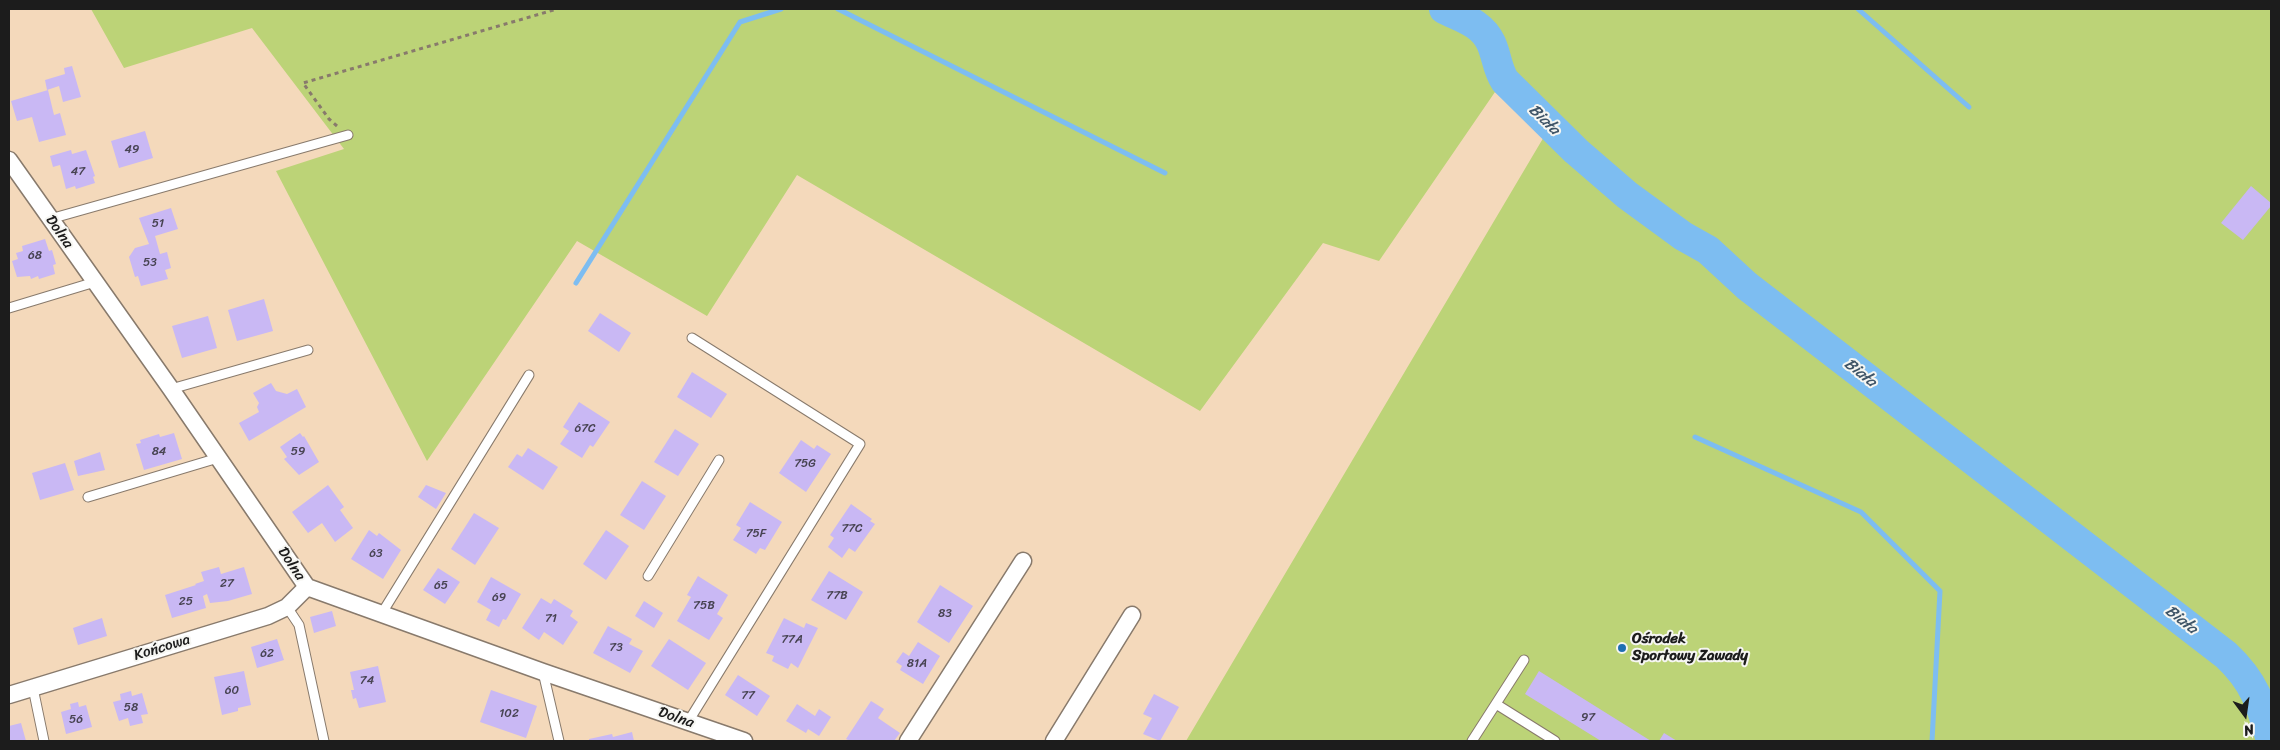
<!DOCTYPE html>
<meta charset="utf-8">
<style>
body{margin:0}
#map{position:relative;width:2280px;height:750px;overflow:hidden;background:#f4d9bb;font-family:Sriracha,sans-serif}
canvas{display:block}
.frame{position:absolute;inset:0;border:10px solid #1c1c1c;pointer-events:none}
.north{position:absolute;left:2220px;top:690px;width:50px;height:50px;-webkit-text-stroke:4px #f6f6f2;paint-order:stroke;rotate:166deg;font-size:14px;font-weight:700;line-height:20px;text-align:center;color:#1c1c1c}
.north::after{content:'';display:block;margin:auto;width:18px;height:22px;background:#1c1c1c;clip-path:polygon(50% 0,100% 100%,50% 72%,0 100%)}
</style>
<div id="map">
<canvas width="2280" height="750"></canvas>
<div class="frame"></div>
<div class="north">N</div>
</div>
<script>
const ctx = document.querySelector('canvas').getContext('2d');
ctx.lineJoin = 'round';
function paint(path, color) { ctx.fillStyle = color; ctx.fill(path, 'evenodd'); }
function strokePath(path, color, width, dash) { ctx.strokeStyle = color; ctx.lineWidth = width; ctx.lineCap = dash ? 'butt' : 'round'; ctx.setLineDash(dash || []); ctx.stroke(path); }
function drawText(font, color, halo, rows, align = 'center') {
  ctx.font = font + ' Sriracha,sans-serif'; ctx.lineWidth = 4; ctx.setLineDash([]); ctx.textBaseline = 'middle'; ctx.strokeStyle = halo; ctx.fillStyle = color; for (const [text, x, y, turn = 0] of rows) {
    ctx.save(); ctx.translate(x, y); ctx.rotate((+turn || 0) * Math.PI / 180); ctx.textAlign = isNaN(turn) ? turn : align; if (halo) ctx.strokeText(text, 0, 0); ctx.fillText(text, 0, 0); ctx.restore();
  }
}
paint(new Path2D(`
 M91 9H2271V741H1186L1545 135 1495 92 1379 261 1323 243 1200 411 797 175 707 316 577 241 427 461 276 171 344 149 252 28 124 68Z`), '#bcd377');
strokePath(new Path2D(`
 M838 9 1165 173
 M1858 9 1969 107
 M576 283 740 22 781 9
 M1695 437 1861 512 1940 591 1932 741`), '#7dbdf1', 5);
strokePath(new Path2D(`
 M1444 9C1462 18 1482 23 1491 43 1497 56 1497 69 1505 81L1576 151 1627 195 1683 236 1708 250 1747 286 2226 655C2255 682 2261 704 2271 741`), '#7dbdf1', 30);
paint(new Path2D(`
 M72 66 81 97 63 102 59 86 47 90 45 80 65 74 64 68Z
 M48 90 54 115 60 113 66 135 39 142 32 117 17 121 11 101Z
 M145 131 153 158 119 168 111 141Z
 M71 150 72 154 86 150 95 176 93 177 95 183 76 189 75 186 66 189 60 165 53 167 50 156Z
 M2251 186 2271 203V206L2243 240 2221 223Z
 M171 208 178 229 155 236 160 254 167 252 171 268 165 270 168 279 141 286 138 276 135 277 129 257 135 248 149 244 139 218Z
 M45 239 49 251 52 250 56 264 53 265 55 274 39 279 38 276 31 279 30 276 17 277 12 261 18 259 16 253 23 251 22 246Z
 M264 299 273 331 237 341 228 310Z
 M600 313 631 333 619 352 588 331Z
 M208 316 217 348 182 358 172 326Z
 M692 372 727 394 711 418 677 397Z
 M271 383 276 391 287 394 297 389 306 407 249 441 239 423 259 412 257 407 259 403 253 393Z
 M579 402 610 422 593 447 590 445 582 458 560 444 569 431 563 427Z
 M675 429 699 444 678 476 654 462Z
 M174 433 182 459 144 470 136 444 141 443 140 440 159 434 160 437Z
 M300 433 303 437 304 436 319 462 299 475 284 459 287 457 280 447Z
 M801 440 814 449 817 445 831 454 806 492 779 473Z
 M528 448 558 467 543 490 508 467 517 454 522 457Z
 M100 452 105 470 78 476 74 461Z
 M65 463 74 490 40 500 32 473Z
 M642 481 666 496 644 530 620 515Z
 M328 485 344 507 340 510 353 528 335 542 322 523 308 533 292 512Z
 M426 485 446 493 436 509 418 497Z
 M750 502 782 522 765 550 760 548 756 554 733 540 741 528 736 525Z
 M851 504 872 519 870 521 875 524 855 552 849 548 842 558 828 547 834 538 830 535Z
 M474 513 499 528 475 565 451 549Z
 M369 530 377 536 379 533 401 550 383 579 351 559Z
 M606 530 629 546 606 580 583 564Z
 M219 567 221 574 244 567 252 594 228 601 210 603 207 594 203 596 206 608 172 618 165 595 196 585 195 584 204 581 201 572Z
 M438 568 460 582 445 604 423 590Z
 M829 571 863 592 846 620 811 600Z
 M698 576 728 595 717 614 723 618 709 640 677 621 691 597 687 595Z
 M491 577 521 594 506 620 503 619 499 627 486 620 491 610 477 602Z
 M940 585 973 606 949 643 917 622Z
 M541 598 551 604 554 599 573 611 570 616 578 622 563 645 544 632 539 640 522 628Z
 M644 601 663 613 654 628 635 616Z
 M332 611 336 626 314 633 310 617Z
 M102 618 107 636 78 645 73 628Z
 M784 618 804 628 806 623 818 628 798 668 791 663 788 669 772 661 774 656 766 653Z
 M608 626 632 639 629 644 643 651 630 673 593 653Z
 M277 639 284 660 257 668 251 647Z
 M669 639 706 663 688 690 651 666Z
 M918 642 940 656 923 684 900 670 902 666 896 662 903 652 909 656Z
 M378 666 386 702 359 708 356 698 353 699 351 690H354L350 672Z
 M244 671 251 705 238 708V711L222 715 214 677Z
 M1539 671 1651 741H1601L1525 694Z
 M738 675 770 696 757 716 725 695Z
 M491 690 537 706 526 738 480 722Z
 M131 691 132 696 142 693 148 714 141 715 143 723 130 726 128 718 119 721 113 702 121 700 120 694Z
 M1154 694 1179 707 1160 741 1143 734 1152 718 1143 714Z
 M871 701 884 709 878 718 900 733 894 741H850L846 739Z
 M78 702 79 707 86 705 92 727 66 734 61 712 71 709 70 704Z
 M797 704 815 716 819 709 831 717 819 736 808 729 806 733 786 721Z
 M21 723 26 741H9V726Z
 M632 732 634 741H589V739L612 734 613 737Z
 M1664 733 1677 741H1659Z`), '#c9b8f4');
const lane = new Path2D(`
 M50 219 348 135
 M9 308 95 282
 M171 389 308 350
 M88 497 218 458
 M648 576 719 460
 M287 607 299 625 324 741
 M382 613 529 375
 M543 672 559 741
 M33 688 44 741
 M1496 704 1555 741
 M688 722 860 444 692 338
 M1472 741 1524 660`);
const street = new Path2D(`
 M9 160 171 389 307 587 543 672 744 741
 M9 695 268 616 287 607 307 587
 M908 741 1023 561
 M1054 741 1132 615`);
strokePath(lane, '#887a6c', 11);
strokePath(street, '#887a6c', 19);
strokePath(new Path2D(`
 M337 126 329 119 303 83 557 9`), '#887a6c', 3, [4, 4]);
strokePath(lane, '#fff', 9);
strokePath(street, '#fff', 16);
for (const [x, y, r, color] of [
 [1622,648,5,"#1f6fb2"]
]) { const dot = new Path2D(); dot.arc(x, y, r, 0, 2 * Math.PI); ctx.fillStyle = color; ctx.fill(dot); strokePath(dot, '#f6f6f2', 2); }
drawText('12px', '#474352', null, [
 ["49",132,150],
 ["47",78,172],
 ["51",158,224],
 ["68",35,256],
 ["53",150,263],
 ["67C",585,429],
 ["84",159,452],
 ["59",298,452],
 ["75G",805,464],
 ["77C",852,529],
 ["75F",756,534],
 ["63",376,554],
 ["27",227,584],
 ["65",441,586],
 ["77B",837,596],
 ["69",499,598],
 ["25",186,602],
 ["75B",704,606],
 ["83",945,614],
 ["71",551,619],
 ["77A",792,640],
 ["73",616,648],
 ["62",267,654],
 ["81A",917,664],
 ["74",367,681],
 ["60",232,691],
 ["77",748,696],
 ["58",131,708],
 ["102",509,714],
 ["97",1588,718],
 ["56",76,720]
]);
drawText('15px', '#1c1c1c', '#f6f6f2', [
 ["Dolna",59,232,55],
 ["Dolna",291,564,56],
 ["Końcowa",162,648,-17],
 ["Dolna",676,718,19]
]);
drawText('bold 15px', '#1c1c1c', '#f6f6f2', [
 ["Ośrodek",1632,639],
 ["Sportowy Zawady",1632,656]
], 'left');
drawText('italic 16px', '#3e5467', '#f6f6f2', [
 ["Biała",1544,120,44],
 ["Biała",1860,373,38],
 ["Biała",2181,620,38]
]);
</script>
